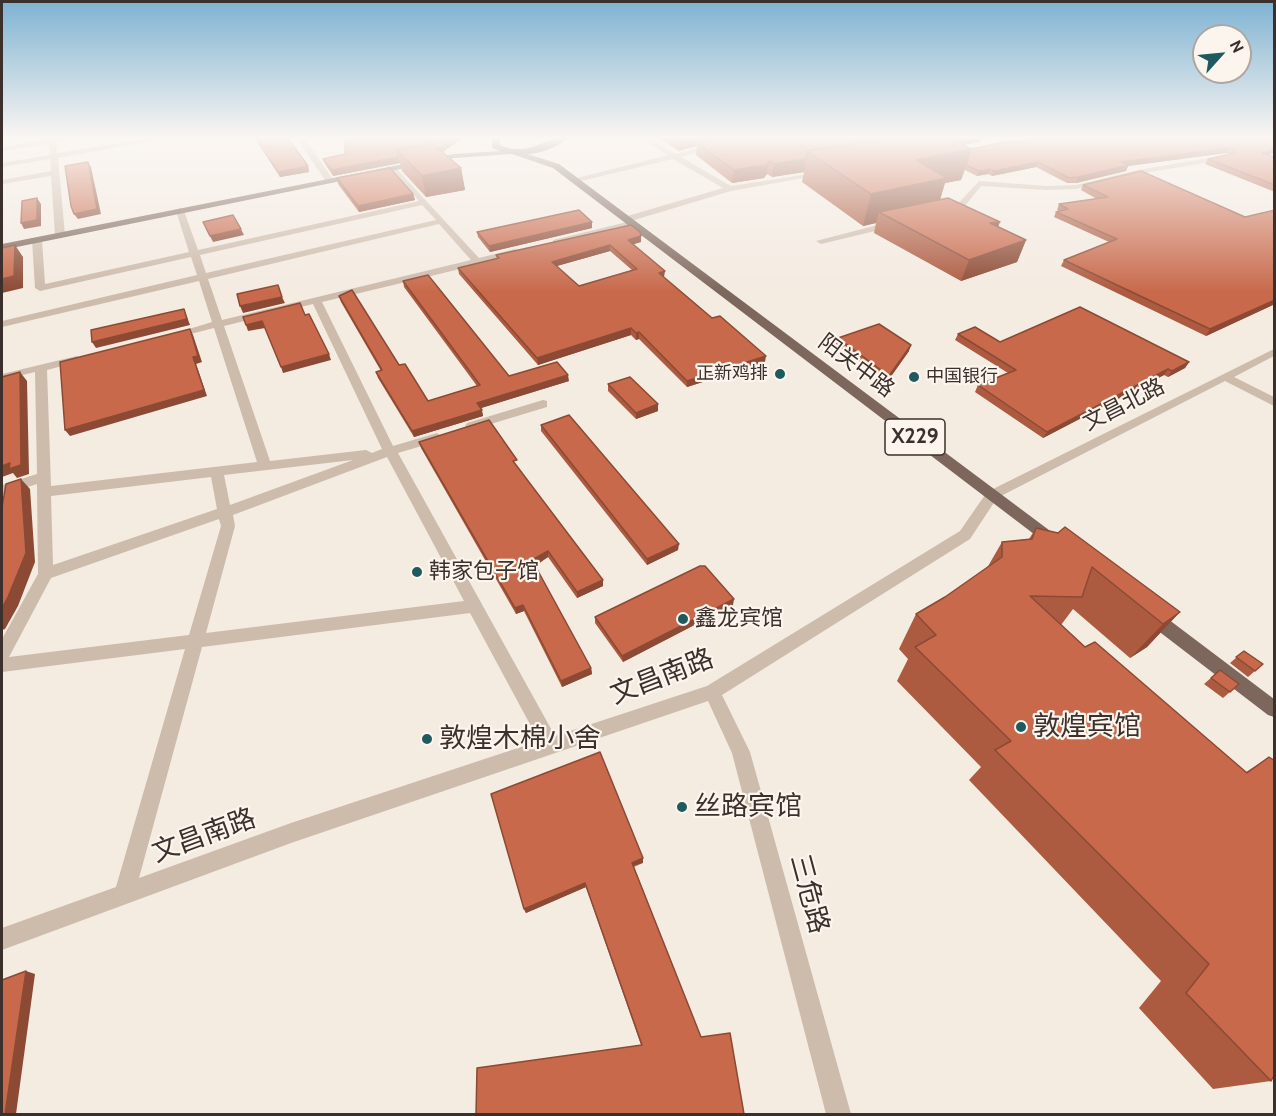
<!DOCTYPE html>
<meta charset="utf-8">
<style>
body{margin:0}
#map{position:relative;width:1276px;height:1116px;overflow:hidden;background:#f4ebe1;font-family:Cabin,sans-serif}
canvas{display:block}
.frame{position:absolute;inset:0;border:3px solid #3b302b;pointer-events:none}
.north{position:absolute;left:1192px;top:24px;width:60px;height:60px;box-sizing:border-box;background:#fbf5ee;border:2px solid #aea6a0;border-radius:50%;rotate:63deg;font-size:16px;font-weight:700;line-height:24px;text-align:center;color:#3b302b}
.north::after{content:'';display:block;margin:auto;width:21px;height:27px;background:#1f5a5e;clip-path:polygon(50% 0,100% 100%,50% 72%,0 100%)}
</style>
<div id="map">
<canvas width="1276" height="1116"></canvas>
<div class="frame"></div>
<div class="north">N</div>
</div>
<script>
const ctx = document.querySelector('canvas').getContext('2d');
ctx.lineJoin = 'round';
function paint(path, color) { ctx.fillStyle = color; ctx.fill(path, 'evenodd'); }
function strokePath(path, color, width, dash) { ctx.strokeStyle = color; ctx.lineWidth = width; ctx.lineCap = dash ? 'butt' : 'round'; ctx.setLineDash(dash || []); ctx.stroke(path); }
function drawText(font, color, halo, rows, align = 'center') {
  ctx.font = font + ' Cabin,"Noto Sans SC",sans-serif'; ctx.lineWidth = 4.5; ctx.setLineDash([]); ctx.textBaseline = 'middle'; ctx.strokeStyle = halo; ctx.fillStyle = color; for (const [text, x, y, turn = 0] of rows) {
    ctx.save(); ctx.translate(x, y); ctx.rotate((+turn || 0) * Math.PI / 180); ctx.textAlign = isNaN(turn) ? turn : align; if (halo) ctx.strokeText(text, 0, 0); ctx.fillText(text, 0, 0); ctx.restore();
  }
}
paint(new Path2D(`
 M48 136H56V138L89 136 56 143 57 153 161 136H179L58 158 65 235 60 238 55 235 51 176 2 184V180L51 171 50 159 2 167V163L50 155 49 144 2 151V147L49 139Z
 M295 136H303L334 181 333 183H327Z
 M636 136H645L675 154 744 136H757L681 157 731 186 822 172 826 174 731 191 631 221H635V225L553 244V240L627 222 623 219 624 217 723 188 673 159 573 183V179L668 155Z
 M1030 136H1047L994 147 990 145Z
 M1226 155 1230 157 1229 159 1138 174 1076 189 1047 190 981 186 960 212 945 215 941 212 954 208 979 181 1047 186 1076 185 1138 170Z
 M394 166 479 258 515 249 520 252 481 264 322 302 393 446 437 433 443 437 442 440 398 453 555 736 707 686 960 531 987 492 1274 349V356L1234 377 1274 397V406L1225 381 997 498 970 539 722 695 750 752 851 1114H826L732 753 708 701 291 843 2 950V928L116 887 185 649 2 672V639L38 574 37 484 2 495V485L37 474 35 372 2 380V374L77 356 83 359 81 361 47 370 51 486 257 462 214 328 171 339 166 336 212 322 199 281 2 327V321L197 275 191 257 40 291 35 288 32 240 37 237 42 240 45 284 189 252 176 211 180 208 184 211 198 250 419 201 391 170 390 168ZM422 205 436 220 206 273 200 255ZM439 224 471 260 222 320 208 279ZM313 304 382 449 372 453 366 450 270 461 224 326ZM387 457 464 601 206 633 235 526 233 515ZM353 460 230 505 224 475ZM211 477 217 509 53 565 51 496ZM219 519 221 526 189 635 9 657 51 578ZM470 613 539 741 291 823 139 878 202 647Z
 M893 221 897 224 896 226 821 244 816 241Z
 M543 400 547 401V407L471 430 465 426 467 423Z`), '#cdbbac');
paint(new Path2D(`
 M515 150 559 164 1057 536 1059 540 1057 544H1047L553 168 512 154 454 158 2 250V244L454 154Z
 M1150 609 1156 610 1274 699V717L1268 715 1144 620 1142 615 1144 610Z`), '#7d675c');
paint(new Path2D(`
 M492 136H500V145C531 158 544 136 571 136 549 155 518 160 492 148Z`), '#5c4a42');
paint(new Path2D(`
 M254 136H286L308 166 309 172 280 177Z
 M355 136H465L442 152 461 168 465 190 426 197 402 171 400 163 333 176 325 164 323 159 345 154Z
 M655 136H982L980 142 963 145 970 149 1018 142 1275 136 1269 155 1275 157V192L1205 164 1208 159 1229 154 1226 153 1128 166 1126 171 1076 183H1067L1036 167 992 176 988 174 977 176 965 170 961 180 945 183 940 199 1026 240 1017 262 961 281 874 233 876 223 863 226 802 182 804 172 772 177 767 174 764 178 732 183 696 155 697 146 679 151Z
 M337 178 413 194 415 200 359 212 338 184Z
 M1083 185 1245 217 1275 304 1206 336 1061 266 1064 260 1109 242 1054 217 1056 212 1059 211 1057 210 1059 204 1097 199 1081 190Z
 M592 228 490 252 478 237 477 232Z
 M641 242 633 244 664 278 765 362 687 387 639 339 636 340 631 335 538 365 459 274 458 268 497 259 496 255ZM610 251 632 270 579 286 557 266Z
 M403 281 509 376 569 381 481 408 483 416 414 437 378 378 376 372 381 371 341 302 339 296 428 401 477 386 404 287Z
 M958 334 1000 342 1189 362 1185 368 1168 377 1164 375 1043 438 975 392 978 385 1008 373 955 340Z
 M838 338 909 351 887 382 836 344Z
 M608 384 658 404V411L636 419 608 391Z
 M541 425 678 550 647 565 541 431Z
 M419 442 517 466 603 586 577 598 548 557 535 565 591 668 592 674 562 687 524 611 516 614 421 448Z
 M1036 528 1180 612 1147 647 1130 658 1073 609 1061 625 1085 647 1246 772 1269 757 1271 1081 1213 1089 1139 1008 1161 981 969 780 981 767 897 681 908 659 899 649 916 614 945 597 987 568 1002 542 1029 539Z
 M733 605 623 662 595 623V617Z
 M1244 651 1263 664 1248 677 1230 663Z
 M1220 670 1239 684 1223 698 1204 684Z
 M643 863 634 867 701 1037 641 1045 586 887 526 913 524 909Z`), '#ac5a40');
paint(new Path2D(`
 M457 136H465L439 155 407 161Z
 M688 136H735L697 143V146L679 151V138Z
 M945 136H982L980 142 831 167Z
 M1229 148 1226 153 1128 166 1126 171 1076 183 1078 177 1121 162Z
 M971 149 961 180 945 183 937 210 879 212 876 223 863 226 871 194 916 160Z
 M1275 149V153L1259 158 1262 153Z
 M398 157 400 163 333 176 332 170Z
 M806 159 804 172 772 177 774 164Z
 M769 161 767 174 764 178 732 183 734 170Z
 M88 162 91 167 101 214 78 219 74 214Z
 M1038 162 1036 167 992 176 994 171Z
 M308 166 309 172 280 177 278 172Z
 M461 168 465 190 426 197 422 176Z
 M990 169 988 174 977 176 979 171Z
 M413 194 415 200 359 212 358 206Z
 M37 198 41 204V226L24 229 21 223Z
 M592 222V228L490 252 489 246Z
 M1000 222 992 243 990 223Z
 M241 229 244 235 213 242 210 236Z
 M641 236V242L628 246V240Z
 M1026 240 1017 262 961 281 969 260Z
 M15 245 23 257V288L2 293V279Z
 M610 245V251L553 267 552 262Z
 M665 271 664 277 658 279 659 273Z
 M282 297 285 303 243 313 240 306Z
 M1275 300V304L1206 336 1210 329Z
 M184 309 190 325 96 348 92 342Z
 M262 321 265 328 248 331 246 325Z
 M631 328V335L538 365 537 358Z
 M190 329 193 335 202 362 196 364 207 396 70 436 65 430 193 357Z
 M639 332V339L636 340V333Z
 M911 345 909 351 887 382 889 376Z
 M329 354 331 360 283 373 281 367Z
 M766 356 765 362 687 387V381Z
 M1189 362 1185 368 1168 377 1172 371Z
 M1168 369 1164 375 1043 438 1047 432Z
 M20 372 27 381 29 474 17 478 13 473 2 477V466Z
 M568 375 569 381 478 409 477 403Z
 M658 404V411L636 419V413Z
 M482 410 483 416 414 437 412 431Z
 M21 479 30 489 35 562 18 606 5 629 2 630V608Z
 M679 544 678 550 647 565V559Z
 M548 551V557L534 567 532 560Z
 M603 580V586L577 598V592Z
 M734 599 733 605 623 662 622 656Z
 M523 605 524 611 516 614 515 608Z
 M1180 612 1147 647 1130 658 1163 624Z
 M591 668 592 674 562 687 561 681Z
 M643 858V863L632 867V863Z
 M585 883 586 887 526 913 524 909Z
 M26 971 35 974 16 1114H5Z`), '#8c4a34');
const building = new Path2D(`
 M254 136H286L308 166 278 172Z
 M355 136H457L438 149 432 143 397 150 398 157 332 170 323 159 345 154V139Z
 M676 136H688L679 138Z
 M721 136H906L807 151 806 159 774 164 769 161 766 165 734 170 697 143Z
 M906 136H945L971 149 916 160 947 178 871 194 807 151Z
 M1053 136H1275V149L1262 153 1275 157V185L1208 159 1235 153 1234 150 1229 148 1121 162 1129 165 1078 177 1069 178 1038 162 994 171 990 169 979 171 966 165 971 149H970L1010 141 1018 142Z
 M432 143 461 168 422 176 397 150Z
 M88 162 97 209 74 214 71 206 65 166Z
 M390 168 413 194 358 206 337 178Z
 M1141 171 1245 217 1275 210V300L1210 329 1064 260 1117 239 1056 212 1068 209 1059 204 1108 197 1083 185Z
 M37 198V220L21 223 22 201Z
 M948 198 1000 222 990 223 1026 240 969 260 879 212Z
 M579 210 592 222 489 246 477 232Z
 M233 215 241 229 210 236 203 222Z
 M631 225 640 232 641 236 628 240 665 271 659 273 712 318 720 316 766 356 687 381 639 332 636 333 631 328 537 358 458 268 499 258 496 255ZM610 245 637 269 579 286 552 262Z
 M15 245 14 276 2 279V248Z
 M428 275 509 376 557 362 568 375 477 403 482 410 412 431 376 372 382 370 339 296 352 290 399 365 405 364 428 401 480 385 403 281Z
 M278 285 282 297 240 306 237 294Z
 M300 303 305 315 309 314 329 354 281 367 262 321 246 325 243 317Z
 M1080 307 1189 362 1172 371 1168 369 1047 432 978 385 1016 370 958 334 975 327 1000 342Z
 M184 309 187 319 92 342 91 330Z
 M879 324 911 345 889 376 838 338Z
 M190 329 198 356 193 357 204 390 65 430 60 362Z
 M20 372 21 465 9 469 10 463 2 466V377Z
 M630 377 658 404 636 413 608 384Z
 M569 415 679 544 647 559 541 425Z
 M489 420 517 460 513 461 603 580 577 592 548 551 532 560 591 668 561 681 523 605 515 608 419 442Z
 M21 479 26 553 8 597 2 608V507L6 484Z
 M1065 527 1180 612 1163 624 1092 567 1082 597 1030 596 1085 647 1095 642 1247 773 1269 757 1275 761V1074L1271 1081 1186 993 1209 964 995 750 1011 741 915 647 936 635 916 614 945 597 1002 557V542L1032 539 1036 528 1058 533Z
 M700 566H705L734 599 622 656 595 617Z
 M1244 651 1263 664 1255 671 1236 657Z
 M1220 670 1239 684 1230 692 1211 678Z
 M600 752 643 858 632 863 701 1037 730 1033 744 1114H476L477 1068 642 1045 585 883 524 909 491 794Z
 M26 971 5 1114H2V980Z`);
paint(building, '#c8694b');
strokePath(building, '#8c4a34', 1.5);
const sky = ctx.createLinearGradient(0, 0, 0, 292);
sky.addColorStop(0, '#7eb2d2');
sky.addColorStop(0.47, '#faf6f2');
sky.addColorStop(1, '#faf6f200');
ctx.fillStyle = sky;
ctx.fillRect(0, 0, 1276, 292);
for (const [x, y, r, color] of [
 [780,374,6,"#1f5a5e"],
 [914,377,6,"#1f5a5e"],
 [417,572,6,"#1f5a5e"],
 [683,619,6,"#1f5a5e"],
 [1021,727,6,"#1f5a5e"],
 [427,739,6,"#1f5a5e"],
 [682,807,6,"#1f5a5e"]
]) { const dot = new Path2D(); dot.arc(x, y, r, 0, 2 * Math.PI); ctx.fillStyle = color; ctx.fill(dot); strokePath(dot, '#fbf5ee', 2); }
drawText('18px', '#3b302b', '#fbf5ee', [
 ["正新鸡排",768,374],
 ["中国银行",926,377,"left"]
], 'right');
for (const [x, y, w] of [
 [915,437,60]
]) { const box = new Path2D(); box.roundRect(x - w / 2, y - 18, w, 36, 4.5); ctx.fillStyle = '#fbf5ee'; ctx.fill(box); strokePath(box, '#3b302b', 1.5); }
drawText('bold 21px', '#3b302b', null, [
 ["X229",915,437]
]);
drawText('22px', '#3b302b', '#fbf5ee', [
 ["阳关中路",856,366,37],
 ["文昌北路",1124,405,-27]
]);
drawText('22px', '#3b302b', '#fbf5ee', [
 ["韩家包子馆",429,572],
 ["鑫龙宾馆",695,619]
], 'left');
drawText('27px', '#3b302b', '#fbf5ee', [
 ["文昌南路",662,677,-21],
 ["文昌南路",204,836,-20],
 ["三危路",809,894,75]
]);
drawText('27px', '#3b302b', '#fbf5ee', [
 ["敦煌宾馆",1033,727],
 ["敦煌木棉小舍",439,739],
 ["丝路宾馆",694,807]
], 'left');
</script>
